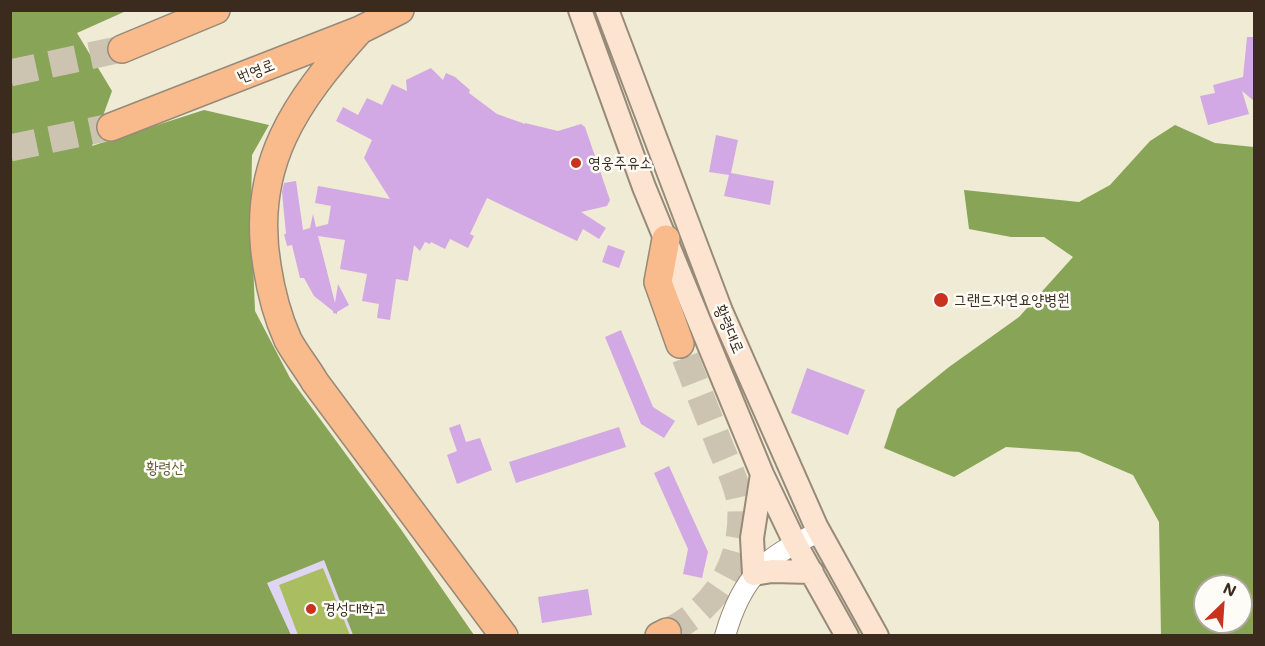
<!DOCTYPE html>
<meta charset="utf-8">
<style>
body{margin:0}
#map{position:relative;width:1265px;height:646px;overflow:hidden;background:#f0ebd4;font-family:Mali,sans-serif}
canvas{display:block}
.frame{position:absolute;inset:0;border:12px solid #3b2a1e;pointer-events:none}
.north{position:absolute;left:1193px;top:574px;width:60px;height:60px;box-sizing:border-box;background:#fdfcf7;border:2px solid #afa8a0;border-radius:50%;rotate:25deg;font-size:16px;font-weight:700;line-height:24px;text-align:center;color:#3b2a1e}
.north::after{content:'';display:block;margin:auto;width:21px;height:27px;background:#c8321e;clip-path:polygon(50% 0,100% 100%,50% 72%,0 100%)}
</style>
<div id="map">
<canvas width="1265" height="646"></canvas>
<div class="frame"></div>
<div class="north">N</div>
</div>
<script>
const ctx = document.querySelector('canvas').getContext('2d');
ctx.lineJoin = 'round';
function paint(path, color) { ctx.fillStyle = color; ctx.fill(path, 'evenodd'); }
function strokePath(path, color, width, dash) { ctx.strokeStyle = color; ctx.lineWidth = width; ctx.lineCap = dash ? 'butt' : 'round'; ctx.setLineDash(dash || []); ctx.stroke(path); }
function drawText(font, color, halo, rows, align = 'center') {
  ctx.font = font + ' Mali,"Poor Story",sans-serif'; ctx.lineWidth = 5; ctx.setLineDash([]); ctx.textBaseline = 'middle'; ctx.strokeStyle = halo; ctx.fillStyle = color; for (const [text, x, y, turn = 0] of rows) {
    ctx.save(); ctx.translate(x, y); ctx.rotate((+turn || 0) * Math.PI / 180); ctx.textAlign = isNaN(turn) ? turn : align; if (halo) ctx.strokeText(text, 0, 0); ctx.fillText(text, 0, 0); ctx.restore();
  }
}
paint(new Path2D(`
 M324 559 353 635H291L267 583Z`), '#ded5f5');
paint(new Path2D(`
 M323 568 350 635H298L279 585Z`), '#aabd61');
paint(new Path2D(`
 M10 11H126L77 33 112 91 92 146 204 110 269 125 252 155 251 210 255 311 290 378 400 528 474 635H353L324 560 267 583 291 635H11Z
 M1175 125 1215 143 1254 147V635H1161L1159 522 1133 475 1079 452 1006 447 954 477 884 448 897 409 949 367 1019 317 1073 257 1044 237H1011L969 229 964 190 1079 202 1110 185 1150 141ZM1205 586H1241V622H1205Z`), '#87a457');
paint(new Path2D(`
 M1247 37H1254V101L1242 91 1249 114 1208 125 1200 96 1215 93 1213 85 1243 77Z
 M431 68 443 80 446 73 455 77 470 90 469 93 497 114 525 124V123L558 131 581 124 585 127 610 200 607 206 581 212 606 228 599 239 583 229 577 241 487 198 470 234 474 236 468 248 450 239 445 249 431 242 430 244 425 242 420 251 414 245 408 281 396 279 390 320 377 318 379 304 362 301 367 274 340 269 345 240 318 236 335 303 338 284 349 305 337 312V314L333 313V311L314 296 304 278H300L292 245 287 246 284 234H286L282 192 284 183 296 181 303 230 310 228 313 214 316 227 328 224 331 206 315 203 318 186 390 199 364 158 372 140 336 121 343 107 358 115 367 98 382 105 392 84 407 91 406 80Z
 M716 135 738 140 731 173 774 181 770 205 724 196 729 175 709 172Z
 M608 245 625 251 619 268 602 262Z
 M621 330 653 407 675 421 664 438 641 424 605 337Z
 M807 368 865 390 848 435 791 413Z
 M460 424 466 442 480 438 492 470 457 484 447 455 457 451 449 428Z
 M619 427 626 447 516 483 509 462Z
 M669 466 708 552 702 578 683 574 688 549 654 473Z
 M588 589 592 615 542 623 538 597Z`), '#d2a9e4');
strokePath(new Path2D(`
 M10 73 122 49
 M10 148 111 127
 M667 632C715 609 742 565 741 511 740 489 728 466 720 446 707 412 693 378 680 344`), '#ccc4b0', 27, [27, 14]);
const tertiary = new Path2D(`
 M725 636C742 576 765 557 819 532`);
const secondary = new Path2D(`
 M580 10 644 187 762 474 795 543 847 636
 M607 10 721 311 816 526 877 636
 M762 474 752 538 754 574 772 571 812 572`);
const trunk = new Path2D(`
 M360 30C296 101 250 165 267 266 271 292 277 316 288 340 296 355 307 368 315 382L504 636
 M122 49 216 10
 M111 127 360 30 400 10
 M666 239 658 282 680 344
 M659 636 667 632`);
strokePath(tertiary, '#968a79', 22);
strokePath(secondary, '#968a79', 26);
strokePath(trunk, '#968a79', 30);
strokePath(tertiary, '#fff', 20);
strokePath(secondary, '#fde4d1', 22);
strokePath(trunk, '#fabb8c', 27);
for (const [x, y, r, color] of [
 [576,163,6,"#c8321e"],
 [941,300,8,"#c8321e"],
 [311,609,6,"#c8321e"]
]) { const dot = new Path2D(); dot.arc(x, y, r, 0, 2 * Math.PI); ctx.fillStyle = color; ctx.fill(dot); strokePath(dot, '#fdfcf7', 2); }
drawText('16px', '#3b2a1e', '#fdfcf7', [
 ["번영로",256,71,-21],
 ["황령대로",729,329,67]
]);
drawText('16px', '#3b2a1e', '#fdfcf7', [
 ["영웅주유소",588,163],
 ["그랜드자연요양병원",954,300],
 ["경성대학교",323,609]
], 'left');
drawText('16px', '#625d35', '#fdfcf7', [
 ["황령산",165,468]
]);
</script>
